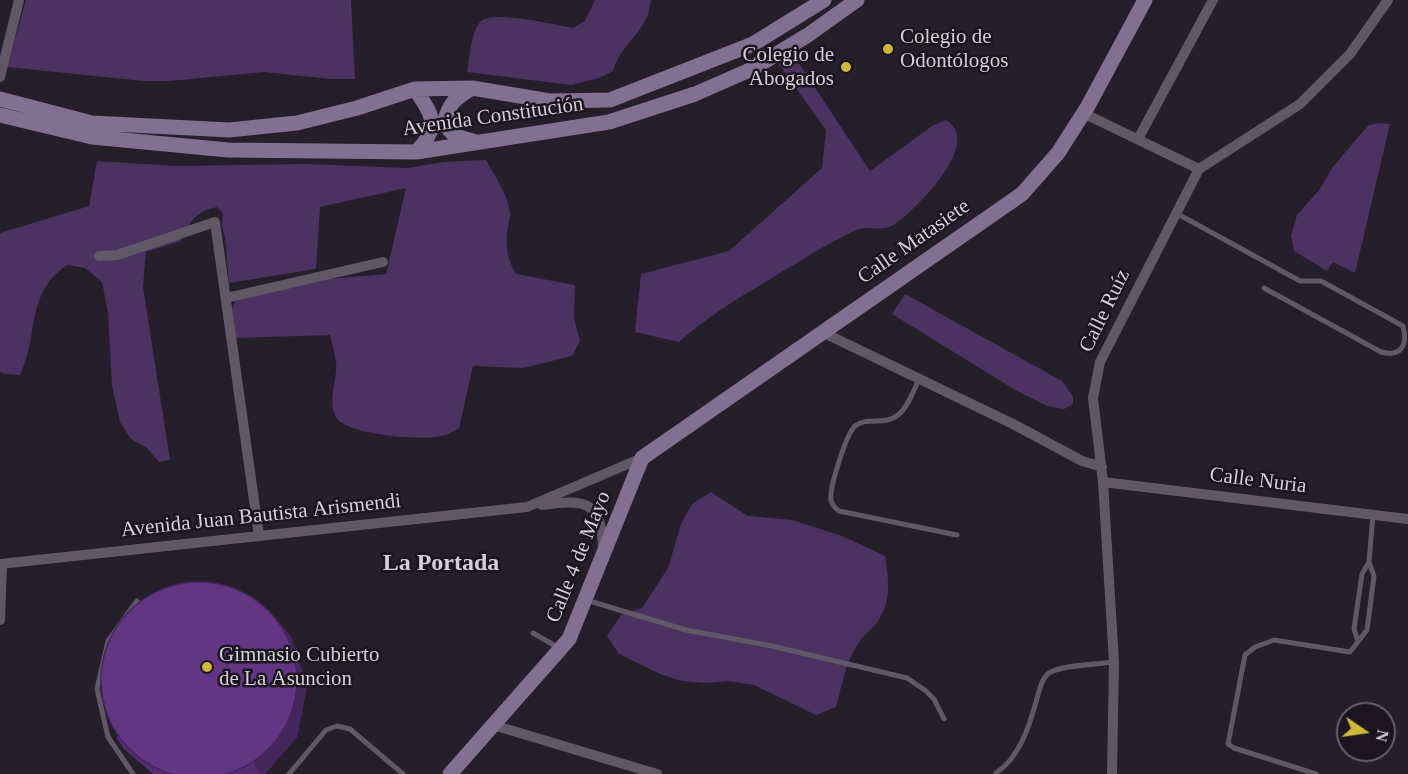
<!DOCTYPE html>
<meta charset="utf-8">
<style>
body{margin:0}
#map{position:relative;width:1408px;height:774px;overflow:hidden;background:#251e2b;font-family:Georgia,serif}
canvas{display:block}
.north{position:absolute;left:1336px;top:702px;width:60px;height:60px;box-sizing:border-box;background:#1c1521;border:2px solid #655f6a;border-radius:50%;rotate:103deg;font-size:16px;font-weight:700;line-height:24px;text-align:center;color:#d3cfd8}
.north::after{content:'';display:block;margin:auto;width:21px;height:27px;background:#cfb837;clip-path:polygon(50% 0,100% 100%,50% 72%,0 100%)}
</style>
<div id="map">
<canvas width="1408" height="774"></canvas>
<div class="north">N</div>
</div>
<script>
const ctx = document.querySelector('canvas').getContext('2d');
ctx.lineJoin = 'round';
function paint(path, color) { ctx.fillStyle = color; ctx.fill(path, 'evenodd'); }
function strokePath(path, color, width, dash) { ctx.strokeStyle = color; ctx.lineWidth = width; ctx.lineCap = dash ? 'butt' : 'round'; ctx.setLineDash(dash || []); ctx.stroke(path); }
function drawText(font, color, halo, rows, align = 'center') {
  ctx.font = font + ' Georgia,serif'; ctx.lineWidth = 5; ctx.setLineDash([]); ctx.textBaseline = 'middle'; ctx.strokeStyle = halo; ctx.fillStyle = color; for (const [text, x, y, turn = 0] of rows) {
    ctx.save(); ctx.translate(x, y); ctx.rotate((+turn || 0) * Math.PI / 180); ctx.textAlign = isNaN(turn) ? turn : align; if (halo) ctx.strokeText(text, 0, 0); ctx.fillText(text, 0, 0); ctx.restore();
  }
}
paint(new Path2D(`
 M26 0H351L355 79H330L264 72 170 81H144L7 67Z
 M595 0H651C648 34 622 40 613 71L599 78 571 85 467 72C470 58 470 34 480 22 491 9 556 25 573 28L585 21Z
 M792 53 870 171 932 126 946 120C984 142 916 210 895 224 883 232 872 226 860 229 854 230 848 234 843 237 821 247 801 261 780 273 744 295 710 314 679 342L635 332 641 274 729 251 822 168 826 130 778 63Z
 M1379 123 1390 124 1355 273 1333 262 1327 271 1294 251 1291 235 1297 215 1320 189 1332 168 1359 136 1369 125Z
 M486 160C495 177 508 194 510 213 510 219 508 225 507 232 505 246 508 261 516 274L575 285 574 318 580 341 572 356 523 368 473 366 459 428C453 431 448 435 442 436 423 441 345 435 336 417 327 400 338 379 336 362 335 353 332 344 330 335L236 338 230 313 236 300 328 279 386 274 406 188 320 207 316 269 229 283 225 237 222 226 223 214 217 207C194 212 190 222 181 241L146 252 143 287 170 460 159 462 147 448 131 439 120 422 112 385 108 313 102 282 85 268 67 265C24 295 40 335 20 375L5 374 0 372V233L89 206 97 161 177 166 306 164 407 168 443 162Z
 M905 294 1062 381 1073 396V404L1064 409 1047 406 1017 391 892 314Z
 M711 492 748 516 792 520 842 536 885 556C889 581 892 602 876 624 871 630 864 634 860 641 846 660 842 685 836 707L816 715 754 685 728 681 706 683 682 681 660 674 619 654 607 636 621 615 642 608 668 568 681 524 692 504Z`), '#4b3260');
strokePath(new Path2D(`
 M1176 213 1300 281H1321L1403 326C1408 346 1401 357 1381 352L1264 288
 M919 379C914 390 908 407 898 415 885 426 868 416 855 426 846 434 829 489 831 500 832 505 835 508 839 511L957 535
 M586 600 686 630 772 646 907 678 926 691 934 699 944 719
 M533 633 559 648
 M1358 641 1354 629 1362 574 1369 562
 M996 773C1019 758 1029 727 1036 702 1039 692 1041 679 1049 673 1060 665 1099 664 1114 662
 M133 774 108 737 97 689 108 641 137 601
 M289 774 326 730 337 726 350 729 403 774
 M1316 774 1234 748 1228 744 1245 655 1255 647 1274 640 1350 652 1367 630 1374 576 1369 562 1373 515`), '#605867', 5);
strokePath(new Path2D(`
 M0 77 19 0
 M1083 113 1199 169
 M1138 139 1213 0
 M99 256 117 255 215 222 259 536
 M226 298 383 262
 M822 332 1015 425 1082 461 1102 467
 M1103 482 1408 519
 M542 505C585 499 602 500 603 550
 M0 564 527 507 642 458
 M0 620 2 564
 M493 725 657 774
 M1112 774 1114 662 1103 482 1093 398 1100 362 1199 169 1300 104 1350 54 1388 0`), '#605867', 10);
strokePath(new Path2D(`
 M472 88C454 99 449 103 444 124L455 136 473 141
 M415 89C433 116 441 126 416 152
 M0 99 92 123 229 130 297 123 357 108 415 89 472 88 550 101 610 100 753 44 824 0
 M0 115 92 137 228 150 416 152 609 122 695 94 752 69 808 35 857 0
 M450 774 569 639 642 458 1022 194 1058 153 1088 106 1145 0`), '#817090', 15);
paint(new Path2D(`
 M291 637 307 686 297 737 265 774H153L124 749 116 737Z`), '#552e71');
paint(new Path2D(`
 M282 625 291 637 307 686 297 737 265 774H261L254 765Z`), '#45265c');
const building = new Path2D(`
 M101 680a98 98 0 1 1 196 0a98 98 0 1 1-196 0Z`);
paint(building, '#633683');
strokePath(building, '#45265c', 1.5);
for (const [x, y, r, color] of [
 [888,49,6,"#cfb837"],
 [846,67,6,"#cfb837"],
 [207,667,6,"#cfb837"]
]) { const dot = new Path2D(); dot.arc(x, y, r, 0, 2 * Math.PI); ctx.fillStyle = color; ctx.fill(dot); strokePath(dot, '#1c1521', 2); }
drawText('21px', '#d3cfd8', '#1c1521', [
 ["Colegio de",900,37],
 ["Odontólogos",900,61],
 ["Colegio de",834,55,"right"],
 ["Abogados",834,79,"right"],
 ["Gimnasio Cubierto",219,655],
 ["de La Asuncion",219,679]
], 'left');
drawText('21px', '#d3cfd8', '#1c1521', [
 ["Avenida Constitución",493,117,-8],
 ["Calle Matasiete",914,242,-35],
 ["Calle Ruíz",1105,311,-64],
 ["Calle Nuria",1258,481,7],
 ["Avenida Juan Bautista Arismendi",261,516,-6],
 ["Calle 4 de Mayo",579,557,-68]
]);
drawText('bold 24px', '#d3cfd8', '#1c1521', [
 ["La Portada",441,564]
]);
</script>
